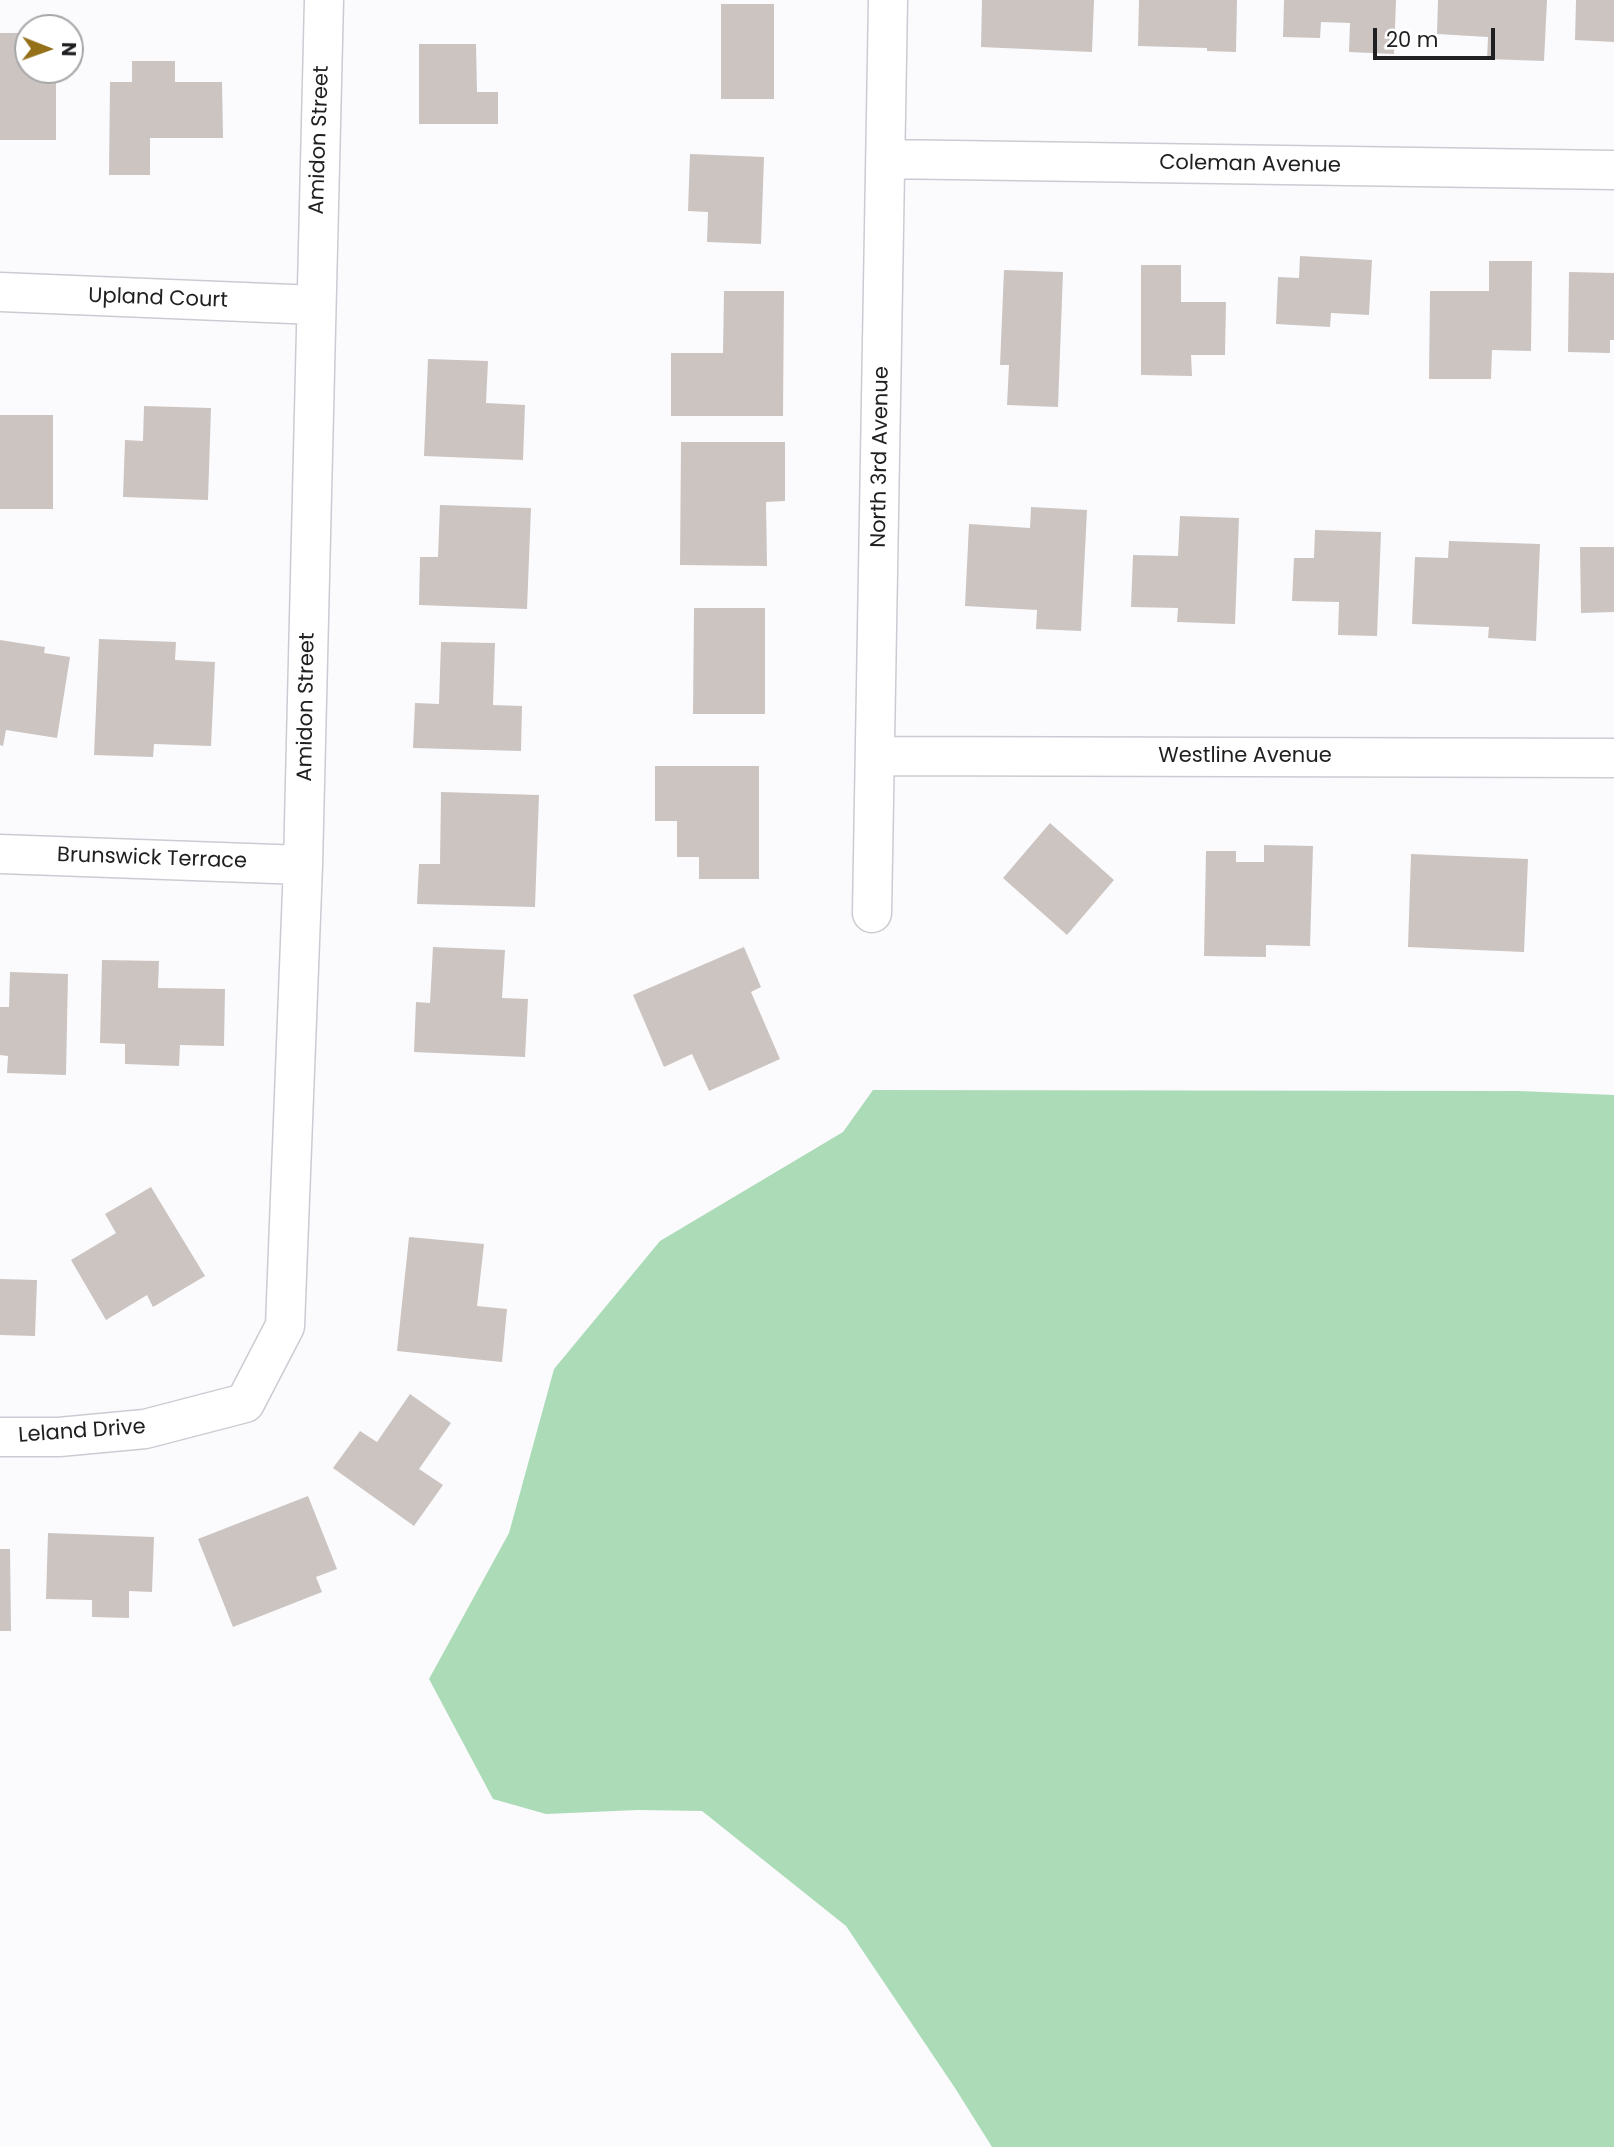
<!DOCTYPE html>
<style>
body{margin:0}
#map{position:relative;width:1614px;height:2147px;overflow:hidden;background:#fbfbfe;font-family:Poppins,sans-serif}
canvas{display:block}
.north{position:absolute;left:14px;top:14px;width:70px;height:70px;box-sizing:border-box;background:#fff;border:2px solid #a6a6a7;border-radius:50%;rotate:91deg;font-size:19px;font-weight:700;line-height:28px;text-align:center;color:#202022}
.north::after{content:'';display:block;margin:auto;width:24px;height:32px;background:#947018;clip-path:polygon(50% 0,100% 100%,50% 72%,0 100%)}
.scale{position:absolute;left:1373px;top:28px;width:122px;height:32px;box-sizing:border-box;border:4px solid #202022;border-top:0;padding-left:9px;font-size:21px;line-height:24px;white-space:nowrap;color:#202022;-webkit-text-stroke:5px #fff;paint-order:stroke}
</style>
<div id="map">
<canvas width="1614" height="2147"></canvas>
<div class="north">N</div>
<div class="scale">20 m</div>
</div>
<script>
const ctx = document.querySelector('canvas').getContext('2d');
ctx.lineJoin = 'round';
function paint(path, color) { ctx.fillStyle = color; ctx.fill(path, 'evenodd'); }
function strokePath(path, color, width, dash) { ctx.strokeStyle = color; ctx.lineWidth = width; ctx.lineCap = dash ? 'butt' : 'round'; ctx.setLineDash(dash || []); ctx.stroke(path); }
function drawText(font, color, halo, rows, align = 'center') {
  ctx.font = font + ' Poppins,sans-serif'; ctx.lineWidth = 5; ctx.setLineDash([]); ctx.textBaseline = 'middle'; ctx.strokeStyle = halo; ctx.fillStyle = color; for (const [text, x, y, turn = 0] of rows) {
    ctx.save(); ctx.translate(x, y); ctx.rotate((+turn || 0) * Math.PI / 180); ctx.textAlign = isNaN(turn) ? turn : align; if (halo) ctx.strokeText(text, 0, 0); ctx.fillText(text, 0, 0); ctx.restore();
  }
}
paint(new Path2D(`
 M873 1090 1519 1091 1614 1095V2147H992L955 2088 846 1926 702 1811 638 1810 546 1814 493 1799 429 1679 509 1533 554 1369 660 1241 843 1132Z`), '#acdbb7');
paint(new Path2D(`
 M982 0H1094L1092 52 981 47Z
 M1139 0H1237L1236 52 1207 51V48L1138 46Z
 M1284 0H1396L1394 54 1349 52 1350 23 1321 22 1320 38 1283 37Z
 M1438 0H1547L1544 61 1487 59 1488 37 1437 34Z
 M1576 0H1614V42L1575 40Z
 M721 4H774V99H721Z
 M0 33H28V70H56V140H0Z
 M419 44H476L477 92H498V124H419Z
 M132 61H175V82H222L223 138H150V175H109L110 82H132Z
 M690 154 764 157 761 244 707 242 708 212 688 211Z
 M1300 256 1372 260 1369 315 1331 313 1330 327 1276 324 1278 277 1299 278Z
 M1489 261H1532L1531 351 1492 350 1491 379H1429L1430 291H1489Z
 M1141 265H1181V302H1226L1225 355H1191L1192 376 1141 375Z
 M1004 270 1063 272 1058 407 1007 405 1009 365H1000Z
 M1569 272 1614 273V340H1610V353L1568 352Z
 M724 291H784L783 416H671V353H723Z
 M428 359 488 361 486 403 525 405 523 460 424 456Z
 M144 406 211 408 208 500 123 497 125 440 143 441Z
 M0 415H53V509H0Z
 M681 442H785V501L766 502 767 566 680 565Z
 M440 505 531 508 527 609 419 605 420 557H438Z
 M1031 507 1087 510 1081 631 1036 629 1037 610 965 606 969 524 1030 528Z
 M1180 516 1239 518 1235 624 1177 622 1178 608 1131 607 1133 555 1178 556Z
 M1315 530 1381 532 1377 636 1338 635 1339 602 1292 601 1294 558H1314Z
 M1449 541 1540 544 1536 641 1488 638 1489 627 1412 624 1415 557 1448 558Z
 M1580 547H1614V612L1581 613Z
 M694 608H765V714H693Z
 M99 639 176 642 175 660 215 662 211 746 154 744 153 757 94 755Z
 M0 640 45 647 44 653 70 657 57 738 6 730 3 746 0 745Z
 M441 642 495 643 493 705 522 706 521 751 413 748 415 703 439 704Z
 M655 766H759V879H699V857H677V821H655Z
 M441 792 539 795 535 907 417 904 419 864H440Z
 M1050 823 1114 880 1067 935 1003 878Z
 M1264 845 1313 846 1310 946 1266 945V957L1204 956 1206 851H1236V862H1264Z
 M1411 854 1528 859 1524 952 1408 947Z
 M433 947 505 950 502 998 528 999 525 1057 414 1052 416 1002 430 1003Z
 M744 947 761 987 751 992 780 1059 709 1091 692 1054 664 1067 633 995Z
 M102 960 159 961 158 988 225 989 224 1046 180 1045 179 1066 125 1064V1044L100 1043Z
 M10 972 68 974 66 1075 7 1073 8 1056 0 1055V1007H9Z
 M151 1187 205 1276 153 1307 147 1295 106 1320 71 1260 116 1233 105 1214Z
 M409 1237 484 1244 477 1306 507 1309 502 1362 397 1351Z
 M0 1279 37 1280 35 1336 0 1335Z
 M410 1394 451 1423 419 1469 443 1485 414 1526 333 1468 360 1431 377 1442Z
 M308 1496 337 1569 316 1577 322 1592 233 1627 198 1539Z
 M48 1533 154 1537 152 1592 129 1591V1618L92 1617V1600L46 1599Z
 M0 1549H10L11 1631H0Z`), '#ccc4c1');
const minor = new Path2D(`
 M886 159 1614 170
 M0 292 316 305
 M876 756 1614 758
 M0 854 303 865
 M872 913 888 0
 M0 1437H59L145 1429 245 1403 285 1326 303 865 324 0`);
strokePath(minor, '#cbcbd3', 41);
strokePath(minor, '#fff', 38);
drawText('21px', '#202022', '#fff', [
 ["Amidon Street",320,140,-88],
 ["Coleman Avenue",1250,165,1],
 ["Upland Court",158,299,2],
 ["North 3rd Avenue",881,457,-89],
 ["Amidon Street",307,707,-89],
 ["Westline Avenue",1245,757],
 ["Brunswick Terrace",152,859,2],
 ["Leland Drive",82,1432,-4]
]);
</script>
